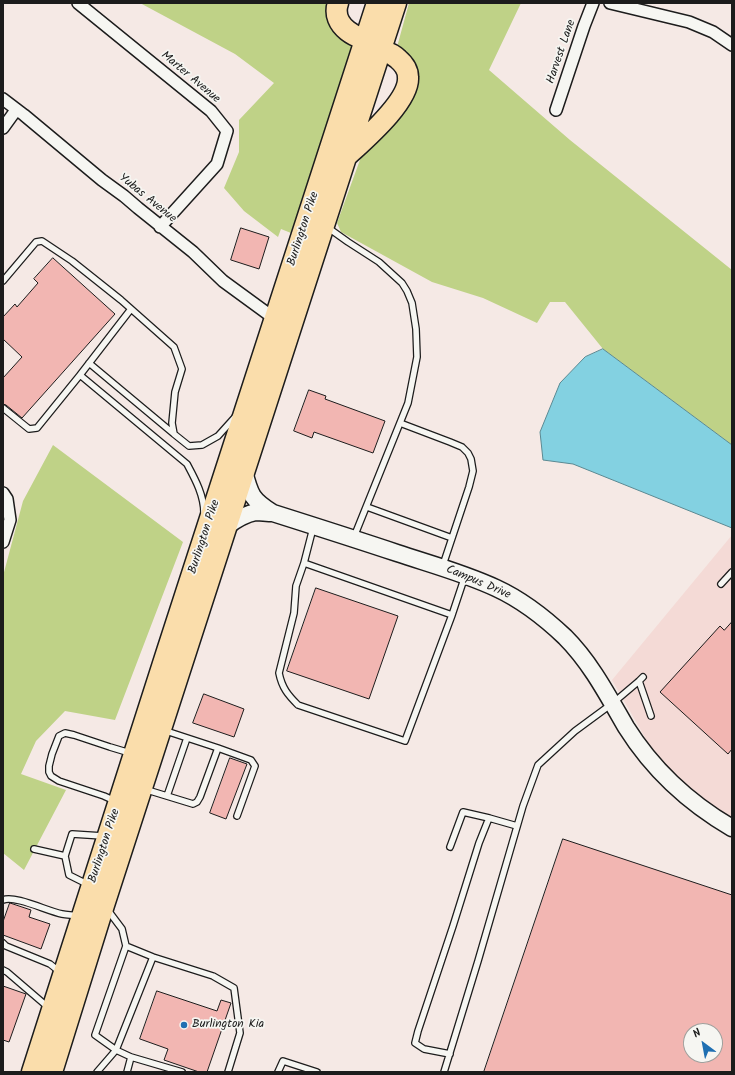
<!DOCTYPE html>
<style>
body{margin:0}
#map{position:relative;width:735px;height:1075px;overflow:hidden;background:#f5e9e5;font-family:Kalam,sans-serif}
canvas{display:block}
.frame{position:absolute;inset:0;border:4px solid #1c1c1c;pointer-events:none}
.north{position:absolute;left:683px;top:1023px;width:40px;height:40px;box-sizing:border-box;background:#f6f6f2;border:1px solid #9f9f9c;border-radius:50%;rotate:328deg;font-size:11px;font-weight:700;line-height:16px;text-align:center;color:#1c1c1c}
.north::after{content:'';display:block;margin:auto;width:14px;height:18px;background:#1f6fb2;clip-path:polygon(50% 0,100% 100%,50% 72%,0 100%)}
</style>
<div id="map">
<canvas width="735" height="1075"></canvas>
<div class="frame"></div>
<div class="north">N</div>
</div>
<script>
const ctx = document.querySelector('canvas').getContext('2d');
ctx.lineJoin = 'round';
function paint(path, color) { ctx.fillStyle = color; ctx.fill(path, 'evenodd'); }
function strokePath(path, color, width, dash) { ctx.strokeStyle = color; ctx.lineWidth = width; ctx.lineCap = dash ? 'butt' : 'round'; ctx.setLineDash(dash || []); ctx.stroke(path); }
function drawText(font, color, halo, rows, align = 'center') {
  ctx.font = font + ' Kalam,sans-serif'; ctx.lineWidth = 3.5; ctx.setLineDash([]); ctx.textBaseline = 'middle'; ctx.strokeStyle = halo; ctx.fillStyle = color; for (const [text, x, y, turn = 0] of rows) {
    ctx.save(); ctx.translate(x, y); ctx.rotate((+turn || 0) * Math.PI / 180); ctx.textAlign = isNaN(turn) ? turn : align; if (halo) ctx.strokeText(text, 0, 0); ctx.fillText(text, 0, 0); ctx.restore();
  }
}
paint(new Path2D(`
 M732 535V818L687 788 654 753 612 680Z`), '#f4dad6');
paint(new Path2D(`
 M140 3H331L353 42 291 233 281 229 278 237 244 211 224 188 239 152V120L274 83 235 54Z
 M409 3H521L489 70 570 140 732 270V445L603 349 565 302H550L537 323 483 298 432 282 341 232 337 223 361 157 374 138 414 91 417 70 412 59 397 47Z
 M53 445 183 542 115 720 65 711 36 741 21 774 66 790 24 870 3 853V576L23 501Z`), '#bfd287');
const water = new Path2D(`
 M603 349 732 445V528L573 464 543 460 540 432 560 383 585 357Z`);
paint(water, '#83d1e1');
strokePath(water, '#5a8992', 1);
const building = new Path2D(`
 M241 228 269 237 259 269 231 260Z
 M53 258 115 314 22 418 6 405 3 404V378L22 357 3 339V317L15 304 17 307 38 283 34 279Z
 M309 390 326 396 325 399 385 421 373 453 314 432 312 438 294 431Z
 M316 588 398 616 369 699 287 671Z
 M732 622V749L728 754 660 692 720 626 724 630Z
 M204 694 244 709 234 737 193 723Z
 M230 758 247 764 226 819 210 813Z
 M563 839 732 895V1072H484ZM691 1031H715V1055H691Z
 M10 903 31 910 29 917 50 924 41 949 3 935V922Z
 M3 986 26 994 9 1042 3 1040Z
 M157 991 217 1011 221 1000 231 1003 207 1072H199L164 1060 168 1049 140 1039Z`);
paint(building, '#f2b6b2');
strokePath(building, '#1c1c1c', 1);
const lane = new Path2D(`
 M327 227 348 242 379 262 402 283 407 291 412 303 416 329 417 357 408 403 354 537
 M3 281 36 242 42 241 72 261 121 300 174 347 182 369 175 392 172 423 174 434 189 446 202 445 218 436 236 416
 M89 363 174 434
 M80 375 131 309
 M3 408 29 429 37 428 80 375 187 464C195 479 204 495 204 513
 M400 423 450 442 462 447 468 453 471 459 473 471 469 487 443 565
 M367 507 452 538
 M313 528 304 563 452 615 465 576
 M304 563 296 586 294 613 279 673C282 688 288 695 298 705L405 741 452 615
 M721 584 732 572
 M639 681 651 716
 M163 730 218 748
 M144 789 193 804 197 802 200 797 218 748 251 760 255 766 237 816
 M167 796 187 738
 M115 801 104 796 59 781 51 776 49 772V766L52 754 59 736 65 733 74 735 110 747 130 753
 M450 847 463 812 489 818
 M34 849 65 856 72 834 103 836
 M65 856 69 875 89 885
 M3 900C15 895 47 911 62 914 67 915 72 915 78 916
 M107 909 122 929 126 946 153 957 213 976 234 988 240 1033 228 1072
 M3 943 6 946 50 964 60 972
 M126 946 95 1035 116 1050 153 957
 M3 970 7 972 49 1008
 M450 1054 424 1049 415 1043 418 1031 453 926 479 843 489 818 517 826
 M97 1072 116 1050 131 1057 182 1072
 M127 1072 131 1057
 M278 1072 283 1061 317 1072
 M444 1072 478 961 523 806 538 765 575 731 613 703 639 681 643 677`);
const street = new Path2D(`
 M78 3 211 111 227 131 217 164 160 227
 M610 3 689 22 713 32 732 45
 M3 99 24 115 102 180 124 196 138 208 193 252 223 281 275 319
 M556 110 584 26 593 3
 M3 128 16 110
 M3 493 7 499 10 520 3 542`);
const secondary = new Path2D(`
 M244 471C250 495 252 500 273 513 314 526 355 539 397 553 430 564 464 573 496 588 522 600 545 618 565 637 591 663 608 696 626 727 653 770 689 803 732 828
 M226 527C235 520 245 514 256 512 261 512 267 513 273 513`);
const highway = new Path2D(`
 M338 3C330 26 358 41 377 41
 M348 155C364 140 410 101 408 77 408 69 404 64 398 59 391 52 378 48 367 50
 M32 1072 167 651 377 3
 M52 1072 104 905 396 3`);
strokePath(lane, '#1c1c1c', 8);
strokePath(street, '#1c1c1c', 14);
strokePath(secondary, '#1c1c1c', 19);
strokePath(highway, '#1c1c1c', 23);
strokePath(lane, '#f6f6f2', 5.5);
strokePath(street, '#f6f6f2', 11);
strokePath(secondary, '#f6f6f2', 16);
strokePath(highway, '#faddab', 20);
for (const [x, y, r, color] of [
 [184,1025,4,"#1f6fb2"]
]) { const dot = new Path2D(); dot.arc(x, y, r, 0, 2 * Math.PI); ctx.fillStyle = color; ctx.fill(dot); strokePath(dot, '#f6f6f2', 1.5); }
drawText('12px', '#1c1c1c', '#f6f6f2', [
 ["Harvest Lane",562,52,-71],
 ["Marter Avenue",190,78,40],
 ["Yubas Avenue",147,199,39],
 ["Burlington Pike",304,229,-72],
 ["Burlington Pike",205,537,-72],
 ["Campus Drive",478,583,23],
 ["Burlington Pike",105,846,-72]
]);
drawText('12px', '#1c1c1c', '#f6f6f2', [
 ["Burlington Kia",192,1025]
], 'left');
</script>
